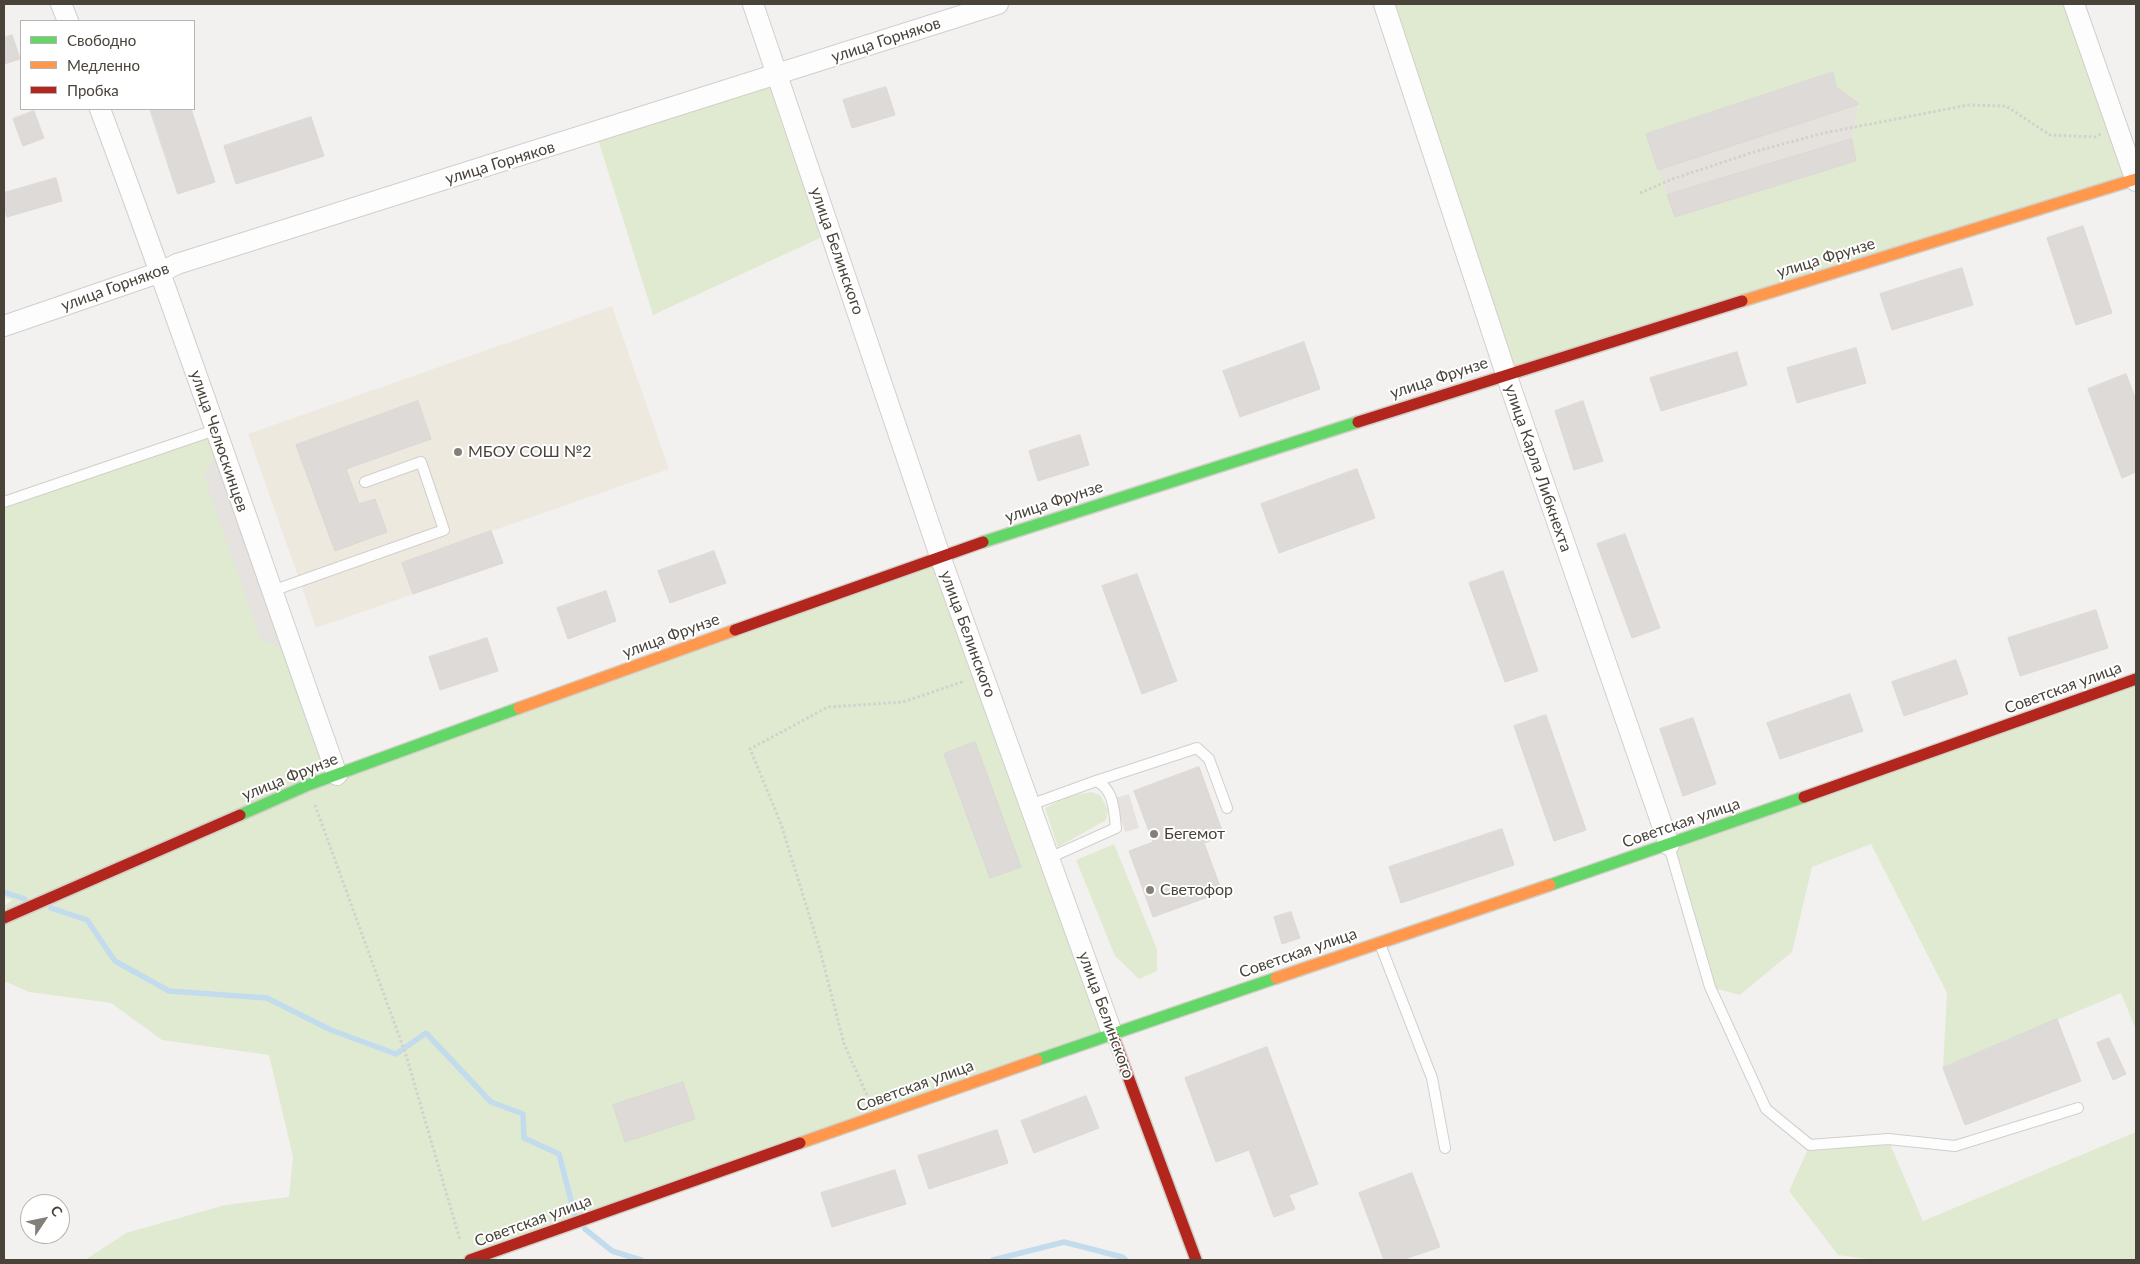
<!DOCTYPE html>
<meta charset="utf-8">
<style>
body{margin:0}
#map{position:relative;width:2140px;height:1264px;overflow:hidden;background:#f3f1ef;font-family:Lato,sans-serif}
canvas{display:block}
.frame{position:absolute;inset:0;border:5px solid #49433a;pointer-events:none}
.legend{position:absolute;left:20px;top:20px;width:175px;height:90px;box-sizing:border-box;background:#fff;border:1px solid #b6b4b0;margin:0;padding:6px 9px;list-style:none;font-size:15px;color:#49433a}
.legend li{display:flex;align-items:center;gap:10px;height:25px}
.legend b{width:25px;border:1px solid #b6b4b0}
.north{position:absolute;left:20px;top:1194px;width:50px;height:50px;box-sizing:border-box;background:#fff;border:1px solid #b6b4b0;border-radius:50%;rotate:56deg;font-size:14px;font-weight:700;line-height:20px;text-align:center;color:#49433a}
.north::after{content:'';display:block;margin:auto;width:18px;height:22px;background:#848079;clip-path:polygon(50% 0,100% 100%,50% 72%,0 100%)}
</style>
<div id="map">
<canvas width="2140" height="1264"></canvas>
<div class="frame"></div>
<ul class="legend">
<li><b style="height:6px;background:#63d668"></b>Свободно</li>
<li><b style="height:6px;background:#ff974d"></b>Медленно</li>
<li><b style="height:6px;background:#b3261e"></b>Пробка</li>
</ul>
<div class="north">С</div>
</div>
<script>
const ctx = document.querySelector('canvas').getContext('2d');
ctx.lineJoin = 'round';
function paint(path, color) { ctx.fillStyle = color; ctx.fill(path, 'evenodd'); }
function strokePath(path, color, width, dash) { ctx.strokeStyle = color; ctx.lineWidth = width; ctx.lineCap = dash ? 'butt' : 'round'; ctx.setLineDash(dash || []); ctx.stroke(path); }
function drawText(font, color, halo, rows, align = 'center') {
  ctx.font = font + ' Lato,sans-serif'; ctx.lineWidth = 4; ctx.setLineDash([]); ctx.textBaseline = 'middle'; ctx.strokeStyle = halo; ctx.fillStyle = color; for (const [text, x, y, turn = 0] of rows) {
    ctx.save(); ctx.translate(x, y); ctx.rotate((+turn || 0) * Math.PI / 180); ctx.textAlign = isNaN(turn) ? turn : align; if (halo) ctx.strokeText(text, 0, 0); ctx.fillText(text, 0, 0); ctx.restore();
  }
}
paint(new Path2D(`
 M1833 72 1859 104 1852 139 1856 161 1675 217 1646 134Z`), '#e5e2de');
paint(new Path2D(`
 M612 306 669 469 492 531 503 563 316 628 248 434Z`), '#ede9df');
paint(new Path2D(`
 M1384 4H2074L2136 179 1506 374ZM1832 72 1836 87 1859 104 1852 139 1856 161 1676 217 1646 134Z
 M778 74 831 233 653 315 596 133Z
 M215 430 337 775 940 556 1112 1033 470 1260H85L126 1233 225 1205 289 1197 293 1157 269 1055 162 1040 111 1003 29 992 4 981V906L12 900 4 897V502Z
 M2136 679V1030L2121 993 1943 1068 1947 993 1871 844 1812 867 1792 952 1740 995 1710 987 1669 845Z
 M1091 792 1100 795 1108 810 1106 820 1058 847 1045 808 1070 796Z
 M1114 844 1157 949V971L1139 979 1115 956 1076 860Z
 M2136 1132V1260H1876L1838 1255 1789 1191 1810 1145 1888 1139 1923 1221Z`), '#e0ead1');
paint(new Path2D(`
 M221 447 294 654 260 639 204 476Z
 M1129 794 1139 828 1125 832 1115 798Z`), '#e5e2e0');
strokePath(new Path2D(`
 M4 892 25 899
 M51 908 87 920 115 961 169 991 267 998 331 1030 396 1054 426 1033 491 1102 523 1114 524 1138 559 1154 575 1216
 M585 1229 612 1251 641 1260
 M993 1260 1064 1242 1122 1257 1126 1260`), '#c3dced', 5.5);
const building = new Path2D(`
 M12 35 20 59 4 64V38Z
 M1833 72 1836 87 1859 104 1658 170 1646 134Z
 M886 87 895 115 852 128 843 100Z
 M150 109H191L215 182 178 194Z
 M34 111 44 138 23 146 13 119Z
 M311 117 324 156 236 184 224 146Z
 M1852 139 1856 161 1675 217 1667 195Z
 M56 178 62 201 7 217 4 205V193Z
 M2083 226 2112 313 2076 325 2047 238Z
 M1962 268 1973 305 1892 330 1880 294Z
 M1304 342 1320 389 1240 417 1223 371Z
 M1856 348 1866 383 1797 403 1787 368Z
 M1737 352 1747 385 1661 411 1650 378Z
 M2126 374 2136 400V472L2122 478 2088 389Z
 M418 401 431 439 346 469 359 504 375 499 387 532 335 551 296 445Z
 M1583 401 1603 461 1574 470 1555 411Z
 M1080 435 1089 465 1038 481 1029 451Z
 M1357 469 1375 518 1279 553 1261 504Z
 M491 531 503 563 413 594 402 563Z
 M1625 534 1660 628 1632 638 1597 544Z
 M714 551 726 583 670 603 658 571Z
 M1503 571 1538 671 1505 682 1469 583Z
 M1137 574 1177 681 1142 694 1102 586Z
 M606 591 616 621 568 639 557 608Z
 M2096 610 2108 648 2020 676 2008 638Z
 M487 638 498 671 440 690 429 657Z
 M1956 660 1968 694 1904 716 1892 682Z
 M1850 694 1863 731 1780 759 1767 723Z
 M1546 715 1586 830 1554 841 1514 726Z
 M1693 718 1716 784 1683 796 1660 729Z
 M975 742 1021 867 990 878 944 754Z
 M1199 767 1224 836 1204 843 1222 892 1153 917 1129 851 1153 842 1134 791Z
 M1502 829 1514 865 1401 903 1389 867Z
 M1291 912 1300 938 1282 944 1274 917Z
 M2057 1019 2081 1081 1965 1125 1943 1068Z
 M2109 1038 2126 1074 2113 1080 2097 1043Z
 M1267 1047 1318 1184 1289 1195 1295 1209 1274 1217 1249 1150 1216 1162 1185 1078Z
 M683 1082 695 1119 625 1142 613 1105Z
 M1086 1096 1099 1128 1034 1153 1021 1121Z
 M997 1130 1008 1163 929 1189 918 1156Z
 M895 1170 906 1204 832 1227 821 1193Z
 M1412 1173 1440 1247 1402 1260H1384L1359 1193Z`);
paint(building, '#dddad7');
strokePath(building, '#dbd8d4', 1);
const lane = new Path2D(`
 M4 502 215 430
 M272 591 444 530 421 462 365 482
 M1096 781 1197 748 1209 759 1227 808
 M1030 805 1096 781C1114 789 1114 810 1116 828L1049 858
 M1669 846 1710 987 1766 1109 1810 1145 1888 1139 1955 1146 2078 1108
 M1380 944 1432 1078 1445 1148`);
const street = new Path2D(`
 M61 4 68 21
 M753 4 940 556 1112 1033
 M1384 4 1506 374 1669 845
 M2074 4 2136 181
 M100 109C183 329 258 553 337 775
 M4 326 161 272 177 264 998 4`);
const fast = new Path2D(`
 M983 542 1358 422
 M240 815 308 785 519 708
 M1550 885 1804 797
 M1037 1060 1276 978`);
const slow = new Path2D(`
 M1742 301 2136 179
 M519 708 735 630
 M1276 978 1550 885
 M800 1143 1037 1060`);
const jam = new Path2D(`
 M1358 422 1742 301
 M735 630 983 542
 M1804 797 2136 679
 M4 918 240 815
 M1112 1033 1196 1260
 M470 1260 800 1143`);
strokePath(lane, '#d1cfcc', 12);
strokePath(street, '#d1cfcc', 22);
strokePath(fast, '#d1cec6', 14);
strokePath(slow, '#d1cec6', 14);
strokePath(jam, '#d1cec6', 14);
strokePath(new Path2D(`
 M1640 193 1675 178 1757 151 1824 133 1968 105 2006 106 2050 135 2095 137 2101 134
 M315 805 406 1055 460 1240
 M867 1095 844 1044 820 950 781 824 750 749 828 707 903 702 965 681`), '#d3d1cd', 3, [2.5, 2.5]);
strokePath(lane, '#fdfdfd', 10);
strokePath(street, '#fdfdfd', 20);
strokePath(fast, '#63d668', 11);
strokePath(slow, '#ff974d', 11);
strokePath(jam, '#b3261e', 11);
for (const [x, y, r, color] of [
 [458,452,5,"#848079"],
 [1154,834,5,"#848079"],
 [1150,890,5,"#848079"]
]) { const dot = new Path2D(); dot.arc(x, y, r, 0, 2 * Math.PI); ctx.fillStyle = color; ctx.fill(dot); strokePath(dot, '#fff', 2); }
drawText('16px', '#49433a', '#fff', [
 ["улица Горняков",886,40,-18],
 ["улица Горняков",500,163,-17],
 ["улица Белинского",837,251,71],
 ["улица Фрунзе",1826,258,-17],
 ["улица Горняков",115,287,-20],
 ["улица Фрунзе",1439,378,-18],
 ["улица Челюскинцев",219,441,71],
 ["улица Карла Либкнехта",1538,468,71],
 ["улица Фрунзе",1054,502,-18],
 ["улица Белинского",968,634,70],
 ["улица Фрунзе",671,636,-20],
 ["Советская улица",2063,688,-20],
 ["улица Фрунзе",290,777,-22],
 ["Советская улица",1681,823,-19],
 ["Советская улица",1298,953,-19],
 ["улица Белинского",1106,1015,70],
 ["Советская улица",915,1086,-20],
 ["Советская улица",533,1221,-20]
]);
drawText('16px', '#49433a', '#fff', [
 ["МБОУ СОШ №2",468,452],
 ["Бегемот",1164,834],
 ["Светофор",1160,890]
], 'left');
</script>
